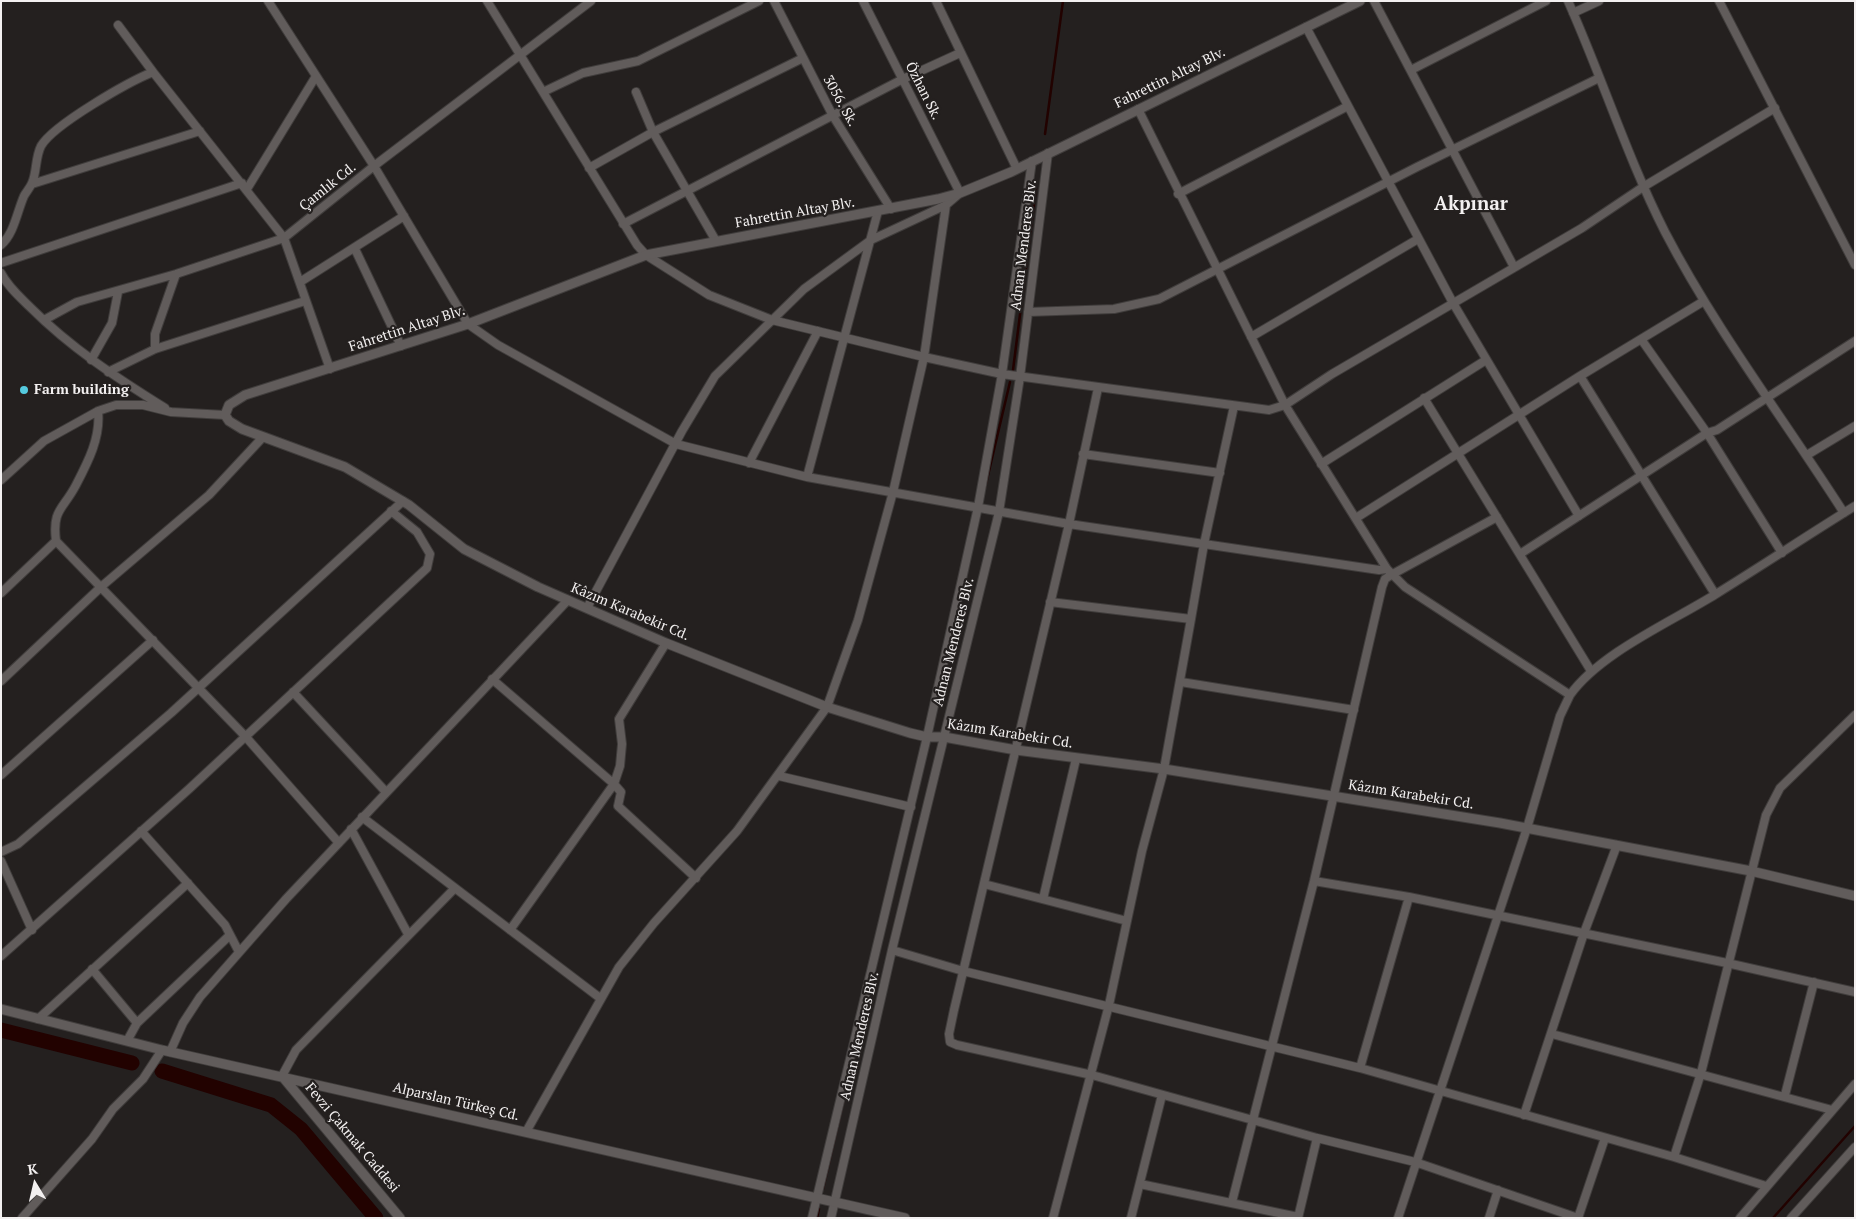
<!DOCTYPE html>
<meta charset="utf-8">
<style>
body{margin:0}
#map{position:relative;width:1856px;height:1219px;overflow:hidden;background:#24201f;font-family:"PT Serif",serif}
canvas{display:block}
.frame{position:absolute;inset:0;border:2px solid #f3f0f0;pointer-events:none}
.north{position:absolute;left:10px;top:1159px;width:50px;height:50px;-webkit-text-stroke:4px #24201f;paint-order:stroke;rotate:351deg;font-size:14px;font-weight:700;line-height:20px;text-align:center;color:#f3f0f0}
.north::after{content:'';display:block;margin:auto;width:18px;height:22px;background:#f3f0f0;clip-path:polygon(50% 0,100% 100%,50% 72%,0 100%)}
</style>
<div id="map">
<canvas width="1856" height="1219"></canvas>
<div class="frame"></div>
<div class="north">K</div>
</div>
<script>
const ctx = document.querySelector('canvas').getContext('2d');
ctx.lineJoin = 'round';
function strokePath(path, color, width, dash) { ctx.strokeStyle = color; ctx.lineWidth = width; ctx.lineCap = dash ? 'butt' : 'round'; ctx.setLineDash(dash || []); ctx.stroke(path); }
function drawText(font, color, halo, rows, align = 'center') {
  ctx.font = font + ' "PT Serif",serif'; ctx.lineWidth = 4.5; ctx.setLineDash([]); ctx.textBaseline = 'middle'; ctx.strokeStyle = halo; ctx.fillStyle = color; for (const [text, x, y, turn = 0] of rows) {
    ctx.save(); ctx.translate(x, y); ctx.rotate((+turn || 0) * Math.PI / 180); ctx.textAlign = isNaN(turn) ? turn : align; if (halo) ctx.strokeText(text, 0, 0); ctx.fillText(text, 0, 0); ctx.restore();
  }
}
strokePath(new Path2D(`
 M1045 134 1063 1
 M1013 370 1036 188
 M985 488 1010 382
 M823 1189 850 1074
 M817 1218 819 1209
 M1773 1218 1855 1126`), '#220200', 2.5);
strokePath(new Path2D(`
 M1 1030 132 1063
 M162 1071 271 1105 301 1129 376 1218`), '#220200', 15);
const minor = new Path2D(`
 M268 1 374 166 468 324 498 345 676 444 807 477 1069 524 1204 544 1191 619 1050 602
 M487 1 637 245 646 255 709 295 772 320 924 357 1002 374 1269 410 1285 405 1332 374 1582 228 1643 187 1775 108
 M774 1 833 116 891 209
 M936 1 1017 169
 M1374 1 1514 267
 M1568 1C1602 77 1627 157 1665 232 1716 330 1784 419 1844 513
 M1719 1 1855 265
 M1573 13 1599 1
 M118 25 153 72
 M1306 27 1453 303 1579 516
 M1411 70 1546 1
 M543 92 583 73 638 61 759 1
 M636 92 653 132 716 241
 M1138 109 1285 405 1387 569 1405 587 1570 695 1560 716 1527 828 1398 1218
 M589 168 653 132 803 58
 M32 184 200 131
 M247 189 316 76
 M1178 194 1348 106
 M623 224 903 79 960 53
 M1 245C14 234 17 212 24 196 26 192 30 188 32 183 37 172 35 158 41 146 53 125 128 82 153 72L284 238 330 369
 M355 249 401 346
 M1 263 242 183
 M1 273C8 287 20 297 31 308 71 348 117 378 165 408
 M300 282 404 216
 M1028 312 1114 309 1159 299 1417 167 1599 78
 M44 320 77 302 176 274 284 238 374 166 591 1
 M1251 337 1418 239
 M1641 339 1707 433 1782 553
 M155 349V334L176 274
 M91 360 112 323 118 292
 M108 372 155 349 305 301
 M1580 376 1715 594
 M1098 388 1069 524 954 1010 949 1034 950 1042 957 1045 1092 1075 1317 1138 1415 1162 1578 1218
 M1424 398 1591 671
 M1234 406 1204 544 1379 570 1387 569
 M98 411C101 437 88 462 76 485 63 510 52 509 56 541L245 736 339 843
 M1083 454 1220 473
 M1807 455 1855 426
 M749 463 818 331
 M1321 464 1486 360
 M807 477 878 211
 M1 480 44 441 98 411 116 405H143L171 412 225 415
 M1356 518 1580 376 1704 301
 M1520 554 1707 433 1717 430 1855 341
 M1 593 56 541
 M587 608 682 431 715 376 804 289 871 240 946 205 960 193 863 1
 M492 679 614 784 621 792 618 806 696 878
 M1 681 102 586 209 495 263 437
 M1181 682 1354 710
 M293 692 386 792
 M1570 695C1600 653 1671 622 1716 594 1763 565 1808 535 1855 506
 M1 775 153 640
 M779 776 911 807
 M362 817 455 888
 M351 829 408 934
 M141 831 225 925 239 952
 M1 852 18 844 171 713 403 501
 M1 861 32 930
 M1314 881 1409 897 1727 963 1855 992
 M984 884 1127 921
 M1043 899 1076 759
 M510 930 614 784 620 766 622 744 619 719 666 643
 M892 950 963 971 1360 1068 1674 1157 1766 1186
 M1 956 189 789 427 568 430 554 417 532 391 511
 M92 969 137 1023
 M38 1019 188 883
 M1552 1034 1832 1110
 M127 1041 137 1023 230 935
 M170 1052 183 1023 200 997 286 899 568 600
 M1360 1068 1409 897
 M282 1076 296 1050 455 888 600 998
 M1785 1095 1814 982
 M1524 1115 1584 933 1617 845
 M526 1132 619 967 654 923 737 831 827 707 858 620 893 492 924 357 946 205
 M1674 1157 1701 1073 1766 815 1780 788 1855 715
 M1140 1184 1298 1217
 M1232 1202 1314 881 1382 587 1385 579 1391 575 1497 517
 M22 1218 92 1139 113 1109 143 1079 162 1050
 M812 1218 927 737 978 507 1002 374 1032 161
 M831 1218 892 950 999 512 1020 377 1048 153
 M1053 1218 1109 1005 1142 851 1164 769 1191 619
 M1131 1218 1162 1095
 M1298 1218 1317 1138
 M1489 1218 1498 1190
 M1578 1218 1605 1138
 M1740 1218 1855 1084
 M1791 1218 1855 1147`);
const tertiary = new Path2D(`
 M1360 1 1011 172 960 193 938 199 646 255 468 324 245 395 229 405 225 415 229 421 242 429 345 467 409 505 464 549 538 587 666 643 827 707 910 733 927 737H944L1016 750 1164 769 1500 823 1751 871 1855 896
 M1 1009 162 1050 905 1218
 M282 1076 400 1218`);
strokePath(minor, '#403d3c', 10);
strokePath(tertiary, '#403d3c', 11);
strokePath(minor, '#615c5b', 8);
strokePath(tertiary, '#615c5b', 9);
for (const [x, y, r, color] of [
 [24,390,5,"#55cadf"]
]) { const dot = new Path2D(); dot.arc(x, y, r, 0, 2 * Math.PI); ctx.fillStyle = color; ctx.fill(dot); strokePath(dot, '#24201f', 2); }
drawText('14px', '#f3f0f0', '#24201f', [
 ["Fahrettin Altay Blv.",1170,78,-26],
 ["Özhan Sk.",923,91,63],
 ["3056. Sk.",840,101,61],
 ["Çamlık Cd.",328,187,-39],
 ["Fahrettin Altay Blv.",795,213,-10],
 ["Adnan Menderes Blv.",1024,245,-83],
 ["Fahrettin Altay Blv.",407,329,-18],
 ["Kâzım Karabekir Cd.",630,612,23],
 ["Adnan Menderes Blv.",954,642,-76],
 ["Kâzım Karabekir Cd.",1010,734,9],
 ["Kâzım Karabekir Cd.",1411,795,9],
 ["Adnan Menderes Blv.",860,1036,-77],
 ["Alparslan Türkeş Cd.",456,1102,13],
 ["Fevzi Çakmak Caddesi",352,1138,50]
]);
drawText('bold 14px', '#f3f0f0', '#24201f', [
 ["Farm building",34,390]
], 'left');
drawText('bold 19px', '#f3f0f0', '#24201f', [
 ["Akpınar",1471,205]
]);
</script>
